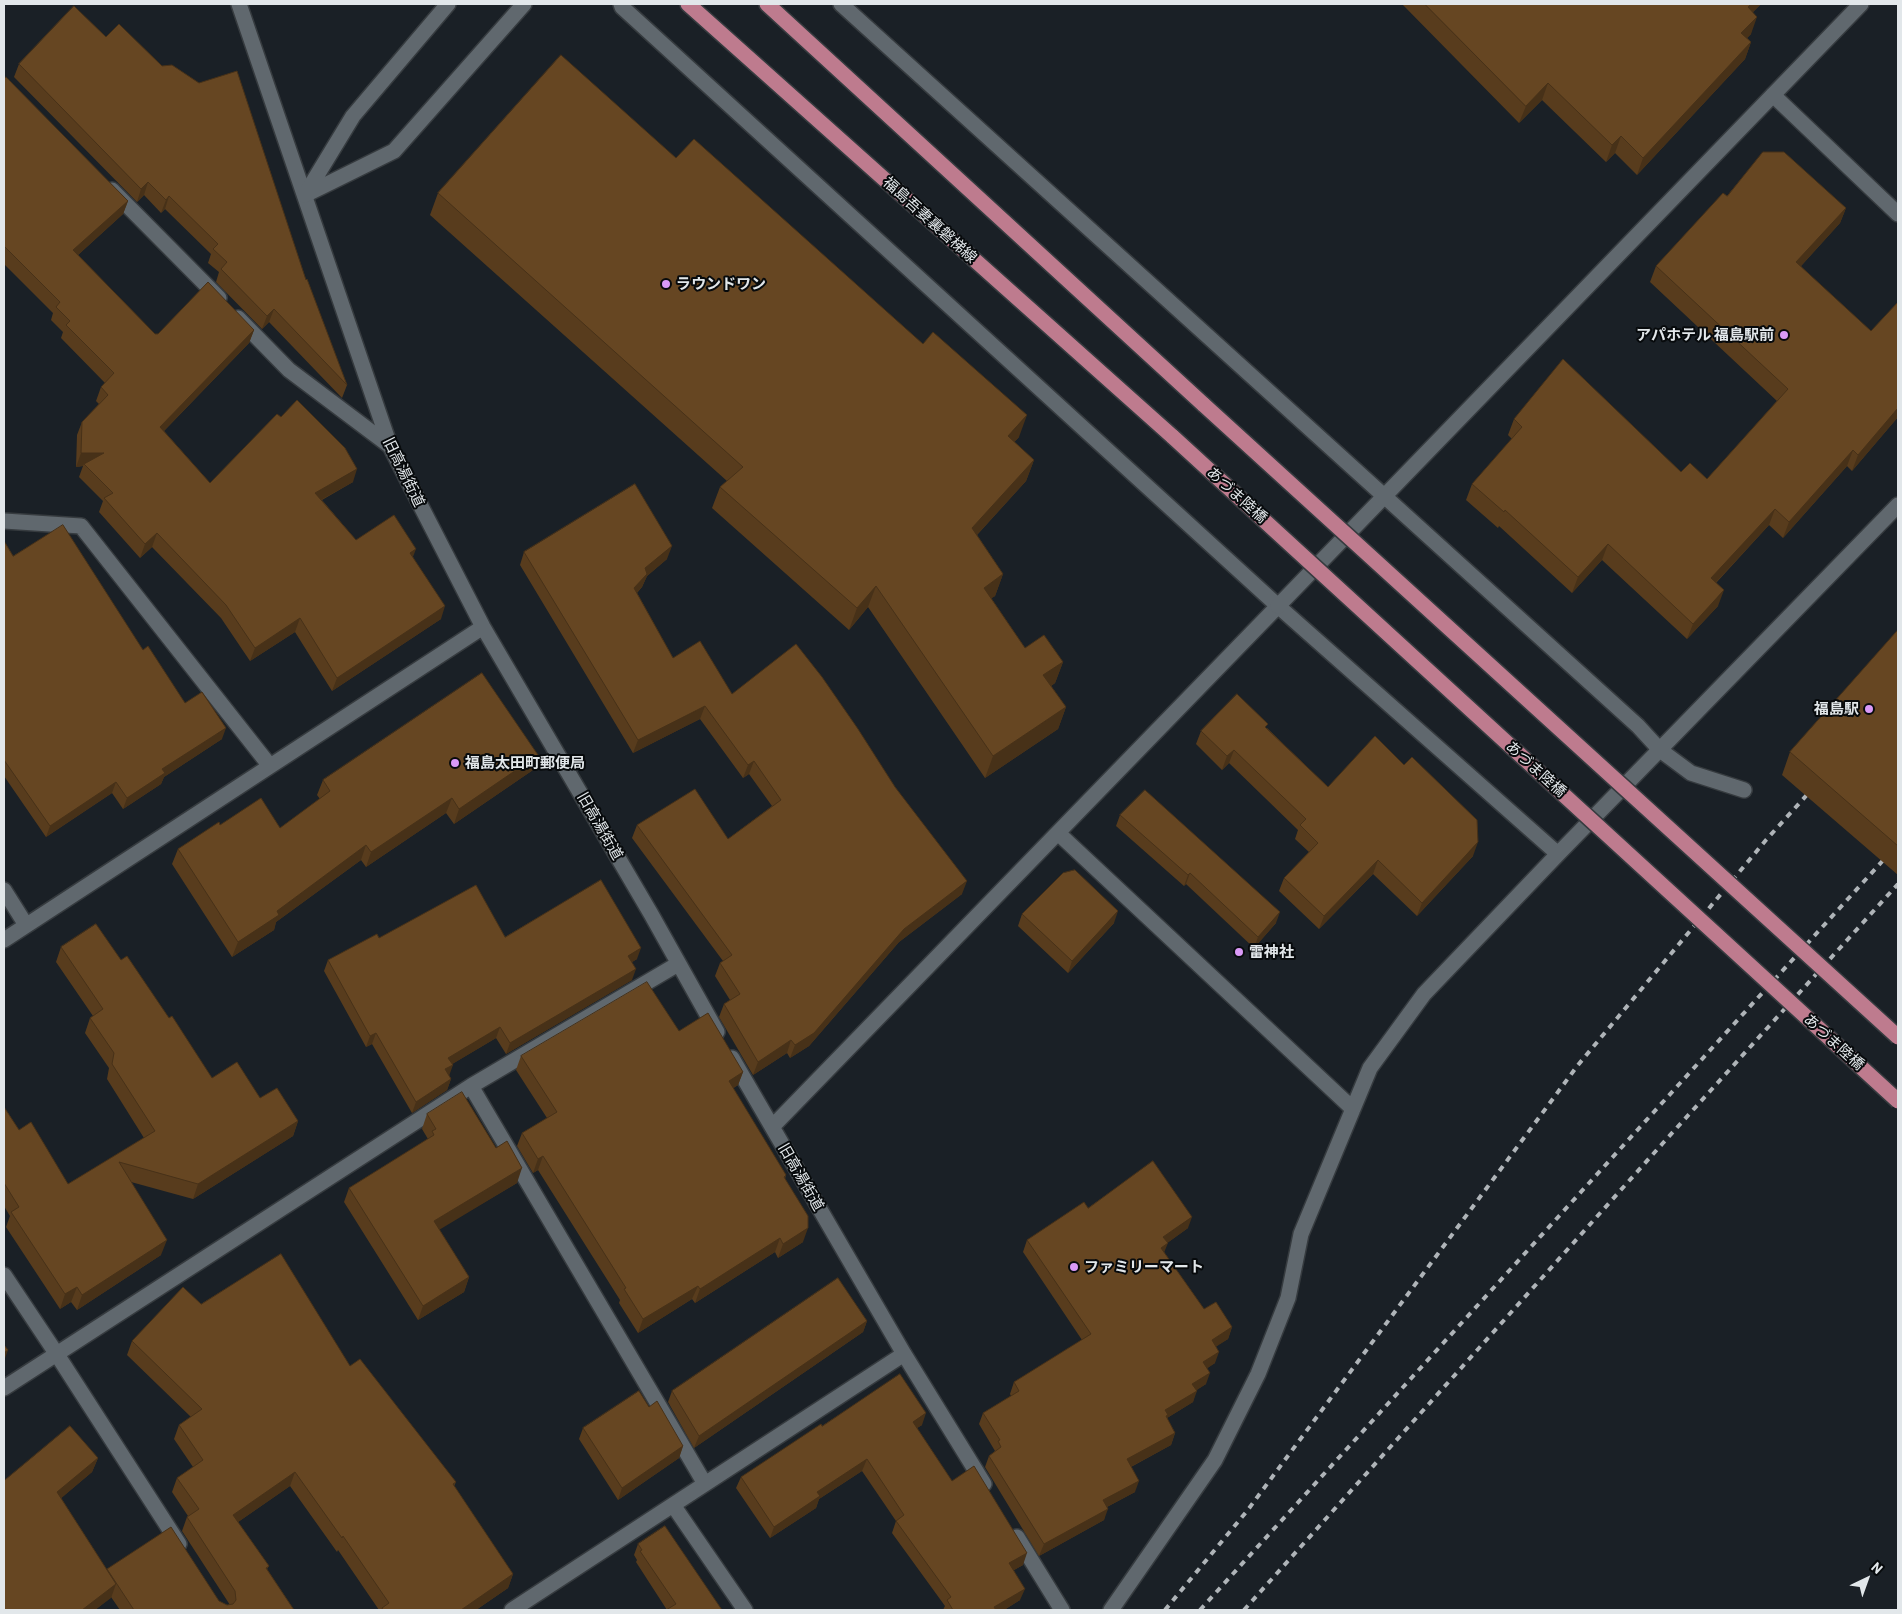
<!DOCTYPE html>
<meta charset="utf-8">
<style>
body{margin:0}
#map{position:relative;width:1902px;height:1614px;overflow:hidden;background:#1a2026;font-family:Barlow,sans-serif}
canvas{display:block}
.frame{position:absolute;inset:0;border:5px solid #e2e7ea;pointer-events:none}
.north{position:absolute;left:1842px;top:1554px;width:50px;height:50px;-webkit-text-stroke:4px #070a0c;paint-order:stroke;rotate:42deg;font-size:14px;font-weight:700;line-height:20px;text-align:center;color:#e2e7ea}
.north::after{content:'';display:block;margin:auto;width:18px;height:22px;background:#e2e7ea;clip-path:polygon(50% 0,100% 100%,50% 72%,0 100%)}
</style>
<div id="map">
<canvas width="1902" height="1614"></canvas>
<div class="frame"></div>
<div class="north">N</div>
</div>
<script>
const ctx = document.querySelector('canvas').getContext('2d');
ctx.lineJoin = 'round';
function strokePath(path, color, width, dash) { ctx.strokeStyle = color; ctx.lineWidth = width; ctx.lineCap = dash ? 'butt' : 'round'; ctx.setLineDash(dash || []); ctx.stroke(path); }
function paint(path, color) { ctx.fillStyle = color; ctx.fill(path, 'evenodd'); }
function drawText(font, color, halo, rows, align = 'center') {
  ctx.font = font + ' Barlow,"Noto Sans JP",sans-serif'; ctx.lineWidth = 4; ctx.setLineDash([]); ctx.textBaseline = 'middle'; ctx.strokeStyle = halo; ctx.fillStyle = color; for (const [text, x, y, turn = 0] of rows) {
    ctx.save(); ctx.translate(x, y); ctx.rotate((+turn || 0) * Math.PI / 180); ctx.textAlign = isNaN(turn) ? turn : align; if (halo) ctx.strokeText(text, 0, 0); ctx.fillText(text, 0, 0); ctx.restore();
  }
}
const street = new Path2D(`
 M239 4 390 446 483 627 651 914 717 1032
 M621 4 622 7 1278 606 1558 854
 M841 4 1638 726 1660 750 1691 773 1744 790
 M1773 95 1898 214
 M112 190 219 298
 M238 318 289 370 390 446
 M4 521 81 526 270 766
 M1058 833 1353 1109
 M4 890 26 925
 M4 940 483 627
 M732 1058 904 1354 984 1484
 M471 1086 705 1484
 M772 1127 1278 606
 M4 1275 56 1353 179 1544
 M4 1388 471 1086 678 964
 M673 1505 745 1610
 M1017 1537 1062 1610
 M512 1610 904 1354
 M1111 1610 1215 1460 1258 1374 1288 1298 1301 1234 1370 1068 1424 994 1558 854 1898 505`);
const secondary = new Path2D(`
 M305 195 394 151 524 4
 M305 195 353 116 448 4
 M1278 606 1861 4`);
const primary = new Path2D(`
 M688 4 1173 437
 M767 4 1204 405`);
strokePath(street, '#363b3f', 18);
strokePath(secondary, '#363b3f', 18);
strokePath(primary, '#363b3f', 18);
strokePath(street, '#60686e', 15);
strokePath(secondary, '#60686e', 15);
strokePath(primary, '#be7b8e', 15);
strokePath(new Path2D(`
 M1165 1610 1247 1511 1578 1065 1766 840 1815 786
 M1200 1610 1898 844
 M1244 1610 1663 1143 1898 884`), '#afb4b8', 4, [6, 6]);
const primaryBridge = new Path2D(`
 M1204 405 1898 1037
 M1173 437 1898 1101`);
strokePath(primaryBridge, '#363b3f', 18, []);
strokePath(primaryBridge, '#be7b8e', 15);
paint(new Path2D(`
 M1402 4H1761L1753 12 1751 34 1747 38 1751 42 1745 59 1637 175 1615 153 1606 162 1542 100 1519 123Z
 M19 64 306 280 347 385 342 398 269 322 262 329 216 282 219 272 208 263 211 254 165 209 161 213 144 195 137 202 14 77Z
 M4 79 128 201 123 214 78 255 155 334 254 330 249 343 164 431 210 483 353 482 322 500 356 540 413 557 441 619 332 691 295 632 250 661 221 618 152 547 140 558 99 512 103 501 79 477 83 466 76 467 77 435 82 422 99 404 96 401 101 387 105 383 61 338 63 332 51 320 53 313 4 264Z
 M676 158 1019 437 1014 442 1034 460 1026 481 977 535 1003 574 995 596 991 598 1025 648 1063 662 1055 683 1051 686 1066 707 1058 729 985 778 868 607 849 630 712 508 720 487 727 481 430 215 438 193Z
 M1727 196 1846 208 1840 223 1801 266 1898 417 1852 471 1847 466 1783 538 1769 525 1716 583 1718 606 1687 639 1602 560 1572 593 1499 526 1498 528 1466 500 1472 484 1512 439 1508 435 1514 419 1681 472 1707 479 1777 401 1650 282 1656 266Z
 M4 541 13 556 143 650 185 703 222 739 164 777 161 784 123 809 112 793 46 837 4 776Z
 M524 552 667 559 647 576 642 587 637 593 673 658 732 694 962 894 899 942 809 1046 790 1058 787 1053 753 1075 719 1017 724 1004 730 1000 715 976 720 963 723 961 632 838 637 825 728 839 772 806 749 774 743 778 700 719 633 753 520 565Z
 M1898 630V875L1782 775 1790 752Z
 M1267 728 1328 787 1473 856 1417 916 1373 874 1319 929 1279 891 1284 878 1309 852 1295 839 1298 830 1229 763 1222 770 1196 744 1201 731Z
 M538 755 533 770 454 824 446 813 366 867 361 860 276 922 274 930 232 957 172 864 178 849 220 825 280 828 320 799 317 795 323 780Z
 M1120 815 1276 923 1254 948 1186 884 1184 886 1116 826Z
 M1022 914 1114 923 1068 973 1018 926Z
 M505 937 637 959 632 962V980L506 1054 496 1038 452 1064 449 1075 451 1079 447 1090 412 1113 372 1044 366 1047 324 971 328 960 379 938Z
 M61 947 121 960 169 1018 212 1078 260 1098 298 1121 293 1136 193 1199 131 1182 161 1255 77 1310 71 1302 60 1309 6 1227 10 1216 4 1206V1107L19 1130 68 1184 144 1138 107 1079 109 1068 85 1033 90 1018 93 1016 56 962Z
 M679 1031 743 1072 738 1085 733 1088 786 1175 785 1179 803 1242 778 1258 775 1252 695 1303 692 1299 638 1333 619 1303 620 1300 538 1170 533 1173 517 1146 522 1133 547 1118 516 1070 521 1056Z
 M427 1114 496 1148 517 1183 439 1229 469 1277 464 1292 418 1320 344 1202 349 1188 428 1139 422 1129Z
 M1088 1208 1188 1228 1167 1243 1164 1252 1204 1309 1232 1327 1228 1339 1216 1346 1215 1363 1207 1368 1206 1384 1196 1390 1193 1402 1167 1418 1175 1433 1171 1445 1131 1467 1135 1492 1107 1507 1104 1520 1039 1556 985 1467 989 1456 995 1451 979 1424 983 1413 1011 1396 1010 1394 1014 1382 1082 1340 1023 1252 1027 1240Z
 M201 1304 350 1366 456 1482 454 1486 513 1574 508 1588 476 1610H379L338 1550 337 1552 290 1486 238 1522 269 1566 267 1569 294 1610H120L111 1597 95 1610H4V1481L98 1458 92 1472 61 1498 107 1570 219 1601 227 1605H230L182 1531 187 1517 188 1516 172 1492 177 1478 193 1467 174 1439 179 1425 191 1417 127 1355 132 1341Z
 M867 1321 863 1332 694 1448 668 1402 672 1391Z
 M649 1407 683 1446 679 1458 618 1500 579 1439 583 1428Z
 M922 1425 917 1428 952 1481 1023 1565 1014 1570 1020 1600 1004 1610H943L945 1606 892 1533 896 1521 862 1471 819 1499 816 1508 770 1538 736 1488 741 1477 822 1426Z
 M638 1544 722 1610H667L636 1562 637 1560 634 1555Z`), '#583c1d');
paint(new Path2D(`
 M1751 4H1761L1741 24 1748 7Z
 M1757 17 1751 34 1735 50 1741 33Z
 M1751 42 1745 59 1637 175 1643 158Z
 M1548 83 1542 100 1519 123 1526 106Z
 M1621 136 1615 153 1606 162 1612 145Z
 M148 182 144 195 137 202 141 189Z
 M169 196 165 209 161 213 166 200Z
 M128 201 123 214 69 263 73 250Z
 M1846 208 1840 223 1791 277 1796 262Z
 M274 309 269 322 262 329 267 316Z
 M254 330 249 343 155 440 160 427Z
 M1898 408V417L1852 471 1858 455Z
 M1027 415 1019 437 1000 458 1008 436Z
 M1853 450 1847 466 1783 538 1789 522Z
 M81 453H104L84 464 83 466 76 467Z
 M1034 460 1026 481 964 549 972 528Z
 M357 469 353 482 310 506 315 493Z
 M1775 509 1769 525 1705 594 1711 578Z
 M157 533 152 547 140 558 145 544Z
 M1608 544 1602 560 1572 593 1578 577Z
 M672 546 667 559 647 576 642 587 629 601 634 588 645 568Z
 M416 549 411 562 410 553Z
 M1003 574 995 596 976 609 984 588Z
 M876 586 868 607 849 630 857 608Z
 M1724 590 1718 606 1687 639 1693 624Z
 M445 606 441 619 332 691 337 678Z
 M300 618 295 632 250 661 255 648Z
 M1063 662 1055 683 1036 697 1043 675Z
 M705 706 700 719 633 753 638 740Z
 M1066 707 1058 729 985 778 993 756Z
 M226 728 222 739 164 777 161 784 123 809 127 798 162 769Z
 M1234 750 1229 763 1222 770 1227 756Z
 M538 755 533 770 454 824 459 809Z
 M754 761 749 774 743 778 748 765Z
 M116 782 112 793 46 837 50 826Z
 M452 798 446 813 366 867 371 852Z
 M1478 842 1473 856 1417 916 1422 903Z
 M366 845 361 860 276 922 274 930 232 957 238 942 277 911Z
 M1378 860 1373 874 1319 929 1324 916Z
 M1190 873 1186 884 1184 886 1188 875Z
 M967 881 962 894 899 942 809 1046 790 1058 795 1045 904 929Z
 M1118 911 1114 923 1068 973 1072 961Z
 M1280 912 1276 923 1254 948 1258 937Z
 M641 948 637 959 624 967 628 956Z
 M636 969 632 980 506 1054 510 1043Z
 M500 1027 496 1038 444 1069 448 1058Z
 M376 1033 372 1044 366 1047 370 1036Z
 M791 1040 787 1053 753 1075 758 1062Z
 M453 1065 449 1076 445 1069Z
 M743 1072 738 1085 724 1095 729 1081Z
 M451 1079 447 1090 412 1113 416 1102Z
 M298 1121 293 1136 193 1199 198 1184Z
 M543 1156 538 1170 533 1173 538 1159Z
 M522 1168 517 1183 429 1236 434 1221Z
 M1192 1217 1188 1228 1159 1249 1163 1237Z
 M808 1228 803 1242 778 1258 783 1244Z
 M780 1238 775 1252 695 1303 700 1289Z
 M167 1240 161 1255 77 1310 82 1295Z
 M1168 1243 1163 1255 1161 1248Z
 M469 1277 464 1292 418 1320 423 1306Z
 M698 1286 692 1299 638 1333 643 1319Z
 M77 1287 71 1302 60 1309 65 1294Z
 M867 1321 863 1332 694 1448 699 1436Z
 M1232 1327 1228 1339 1208 1352 1212 1340Z
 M8 1350 4 1361V1353Z
 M1219 1352 1215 1363 1199 1374 1203 1362Z
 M1210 1373 1206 1384 1188 1396 1192 1384Z
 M1197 1391 1193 1402 1167 1418 1165 1410Z
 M926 1413 922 1425 909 1433 913 1422Z
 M1175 1433 1171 1445 1123 1471 1127 1459Z
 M683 1446 679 1458 618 1500 622 1488Z
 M98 1458 92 1472 52 1506 57 1492Z
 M867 1459 862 1471 819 1499 816 1508 770 1538 774 1527 817 1492Z
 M295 1472 290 1486 228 1529 233 1515Z
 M1139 1481 1135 1492 1099 1511 1103 1500Z
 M1108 1509 1104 1520 1039 1556 1044 1544Z
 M1027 1553 1023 1565 1005 1575 1009 1563Z
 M513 1574 508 1588 476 1610H461Z
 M116 1584 111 1598 95 1610H82Z
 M1025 1589 1020 1600 1004 1610H993L994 1607Z`), '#473118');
const building = new Path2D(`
 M1425 4H1751L1748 7 1757 17 1741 33 1751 42 1643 158 1621 136 1612 145 1548 83 1526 106Z
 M74 6 106 37 119 24 162 66 172 65 199 83 237 71 306 280 307 279 347 385 274 309 267 316 221 269 227 262 213 249 218 244 169 196 166 200 148 182 141 189 19 64Z
 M561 55 676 158 694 139 923 344 933 332 1027 415 1008 436 1034 460 972 528 1003 574 984 588 1025 648 1044 635 1063 662 1043 675 1066 707 993 756 876 586 857 608 720 487 743 467 438 193Z
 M6 77 128 201 73 250 155 334H158L208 282 254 330 160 427 210 483 277 414 281 417 297 400 345 448 357 469 315 493 356 540 394 515 416 549 410 553 445 606 337 678 300 618 255 648 226 605 157 533 145 544 104 498 113 493 84 464 104 453H81L82 422 108 395 101 387 114 373 66 325 70 321 56 307 60 302 4 246V79Z
 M1763 152H1784L1846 208 1796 262 1871 331 1898 302V408L1858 455 1853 450 1789 522 1775 509 1711 578 1724 590 1693 624 1608 544 1578 577 1505 510 1504 512 1472 484 1522 427 1514 419 1563 359 1681 472 1690 463 1707 479 1788 389 1656 266 1723 193 1727 196Z
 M635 484 672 546 645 568 647 574 634 588 673 658 700 641 732 694 796 644 822 677 858 729 895 787 967 881 904 929 814 1033 795 1045 791 1040 758 1062 724 1004 740 994 720 963 732 955 637 825 695 789 728 839 781 800 754 761 748 765 705 706 638 740 524 552Z
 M63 525 143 650 148 646 185 703 202 692 226 728 162 769 165 773 127 798 116 782 50 826 4 760V541L13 556Z
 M1898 630V846L1790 752Z
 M482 673 538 755 459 809 452 798 371 852 366 845 277 911 279 915 238 942 178 849 219 822 220 825 261 798 280 828 330 791 323 780Z
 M1237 694 1268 724 1265 727 1328 787 1375 736 1404 765 1412 757 1477 820 1478 842 1422 903 1378 860 1324 916 1284 878 1318 843 1300 825 1306 819 1234 750 1227 756 1201 731Z
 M1145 790 1280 912 1258 937 1190 873 1188 875 1120 815Z
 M1075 870 1118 911 1072 961 1022 914 1063 873Z
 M601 880 641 948 628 956 636 969 510 1043 500 1027 448 1058 453 1065 445 1069 451 1079 416 1102 376 1033 370 1036 328 960 377 934 379 938 476 885 505 937Z
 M96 924 121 960 127 956 169 1018 172 1016 212 1078 237 1062 260 1098 277 1088 298 1121 198 1184 119 1162 167 1240 82 1295 77 1287 65 1294 11 1212 19 1207 4 1183V1107L19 1130 31 1122 68 1184 155 1131 112 1064 114 1053 90 1018 103 1009 61 947Z
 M647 982 679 1031 708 1013 743 1072 729 1081 786 1175 784 1177 808 1216V1228L783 1244 780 1238 700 1289 698 1286 643 1319 624 1289 626 1288 543 1156 538 1159 522 1133 557 1112 521 1056Z
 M462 1092 496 1148 507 1141 522 1168 434 1221 469 1277 423 1306 349 1188 434 1135 432 1131 436 1129 427 1114Z
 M1153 1161 1192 1217 1163 1237 1168 1243 1161 1248 1204 1309 1216 1302 1232 1327 1212 1340 1219 1352 1203 1362 1210 1373 1192 1384 1197 1391 1165 1410 1168 1415 1166 1416 1175 1433 1127 1459 1139 1481 1103 1500 1108 1509 1044 1544 989 1456 1001 1447 998 1441 1000 1440 983 1413 1019 1391 1014 1382 1091 1334 1027 1240 1084 1202 1088 1208Z
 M281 1254 350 1366 360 1359 456 1482 453 1484 513 1574 461 1610H383L382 1608 389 1603 343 1536 342 1538 295 1472 233 1515 269 1566 266 1568 294 1610H134L107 1569 171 1527 219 1601 227 1605 233 1604 236 1600 235 1591 187 1517 199 1509 177 1478 203 1460 179 1425 202 1409 132 1341 183 1287 201 1304Z
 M838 1278 867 1321 699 1436 672 1391Z
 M4 1345 8 1350 4 1353Z
 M900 1374 926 1413 913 1422 952 1481 974 1466 1027 1553 1009 1563 1025 1589 994 1607 996 1610H953L947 1600 951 1597 896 1521 904 1515 867 1459 817 1492 820 1496 774 1527 741 1477 821 1424 822 1426Z
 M639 1391 649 1407 657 1401 683 1446 622 1488 583 1428Z
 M70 1426 98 1458 57 1492 116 1584 82 1610H4V1481Z
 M665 1526 722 1610H666L676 1604 640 1551 642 1550 638 1544Z`);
paint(building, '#664622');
strokePath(building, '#473118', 1);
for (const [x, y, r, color] of [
 [666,284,5,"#da9af7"],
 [1784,335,5,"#da9af7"],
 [1869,709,5,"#da9af7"],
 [455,763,5,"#da9af7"],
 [1239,952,5,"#da9af7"],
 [1074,1267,5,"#da9af7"]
]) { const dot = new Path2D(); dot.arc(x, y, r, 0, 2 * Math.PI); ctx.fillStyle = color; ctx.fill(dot); strokePath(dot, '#070a0c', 2); }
drawText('15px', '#e2e7ea', '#070a0c', [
 ["福島吾妻裏磐梯線",930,220,42],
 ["旧高湯街道",404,472,64],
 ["あづま陸橋",1237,495,42],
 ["あづま陸橋",1536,769,42],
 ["旧高湯街道",600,826,60],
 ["あづま陸橋",1834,1042,42],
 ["旧高湯街道",801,1177,60]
]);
drawText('bold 15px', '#e2e7ea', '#070a0c', [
 ["ラウンドワン",676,284],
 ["アパホテル 福島駅前",1774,335,"right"],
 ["福島駅",1859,709,"right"],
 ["福島太田町郵便局",465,763],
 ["雷神社",1249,952],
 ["ファミリーマート",1084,1267]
], 'left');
</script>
